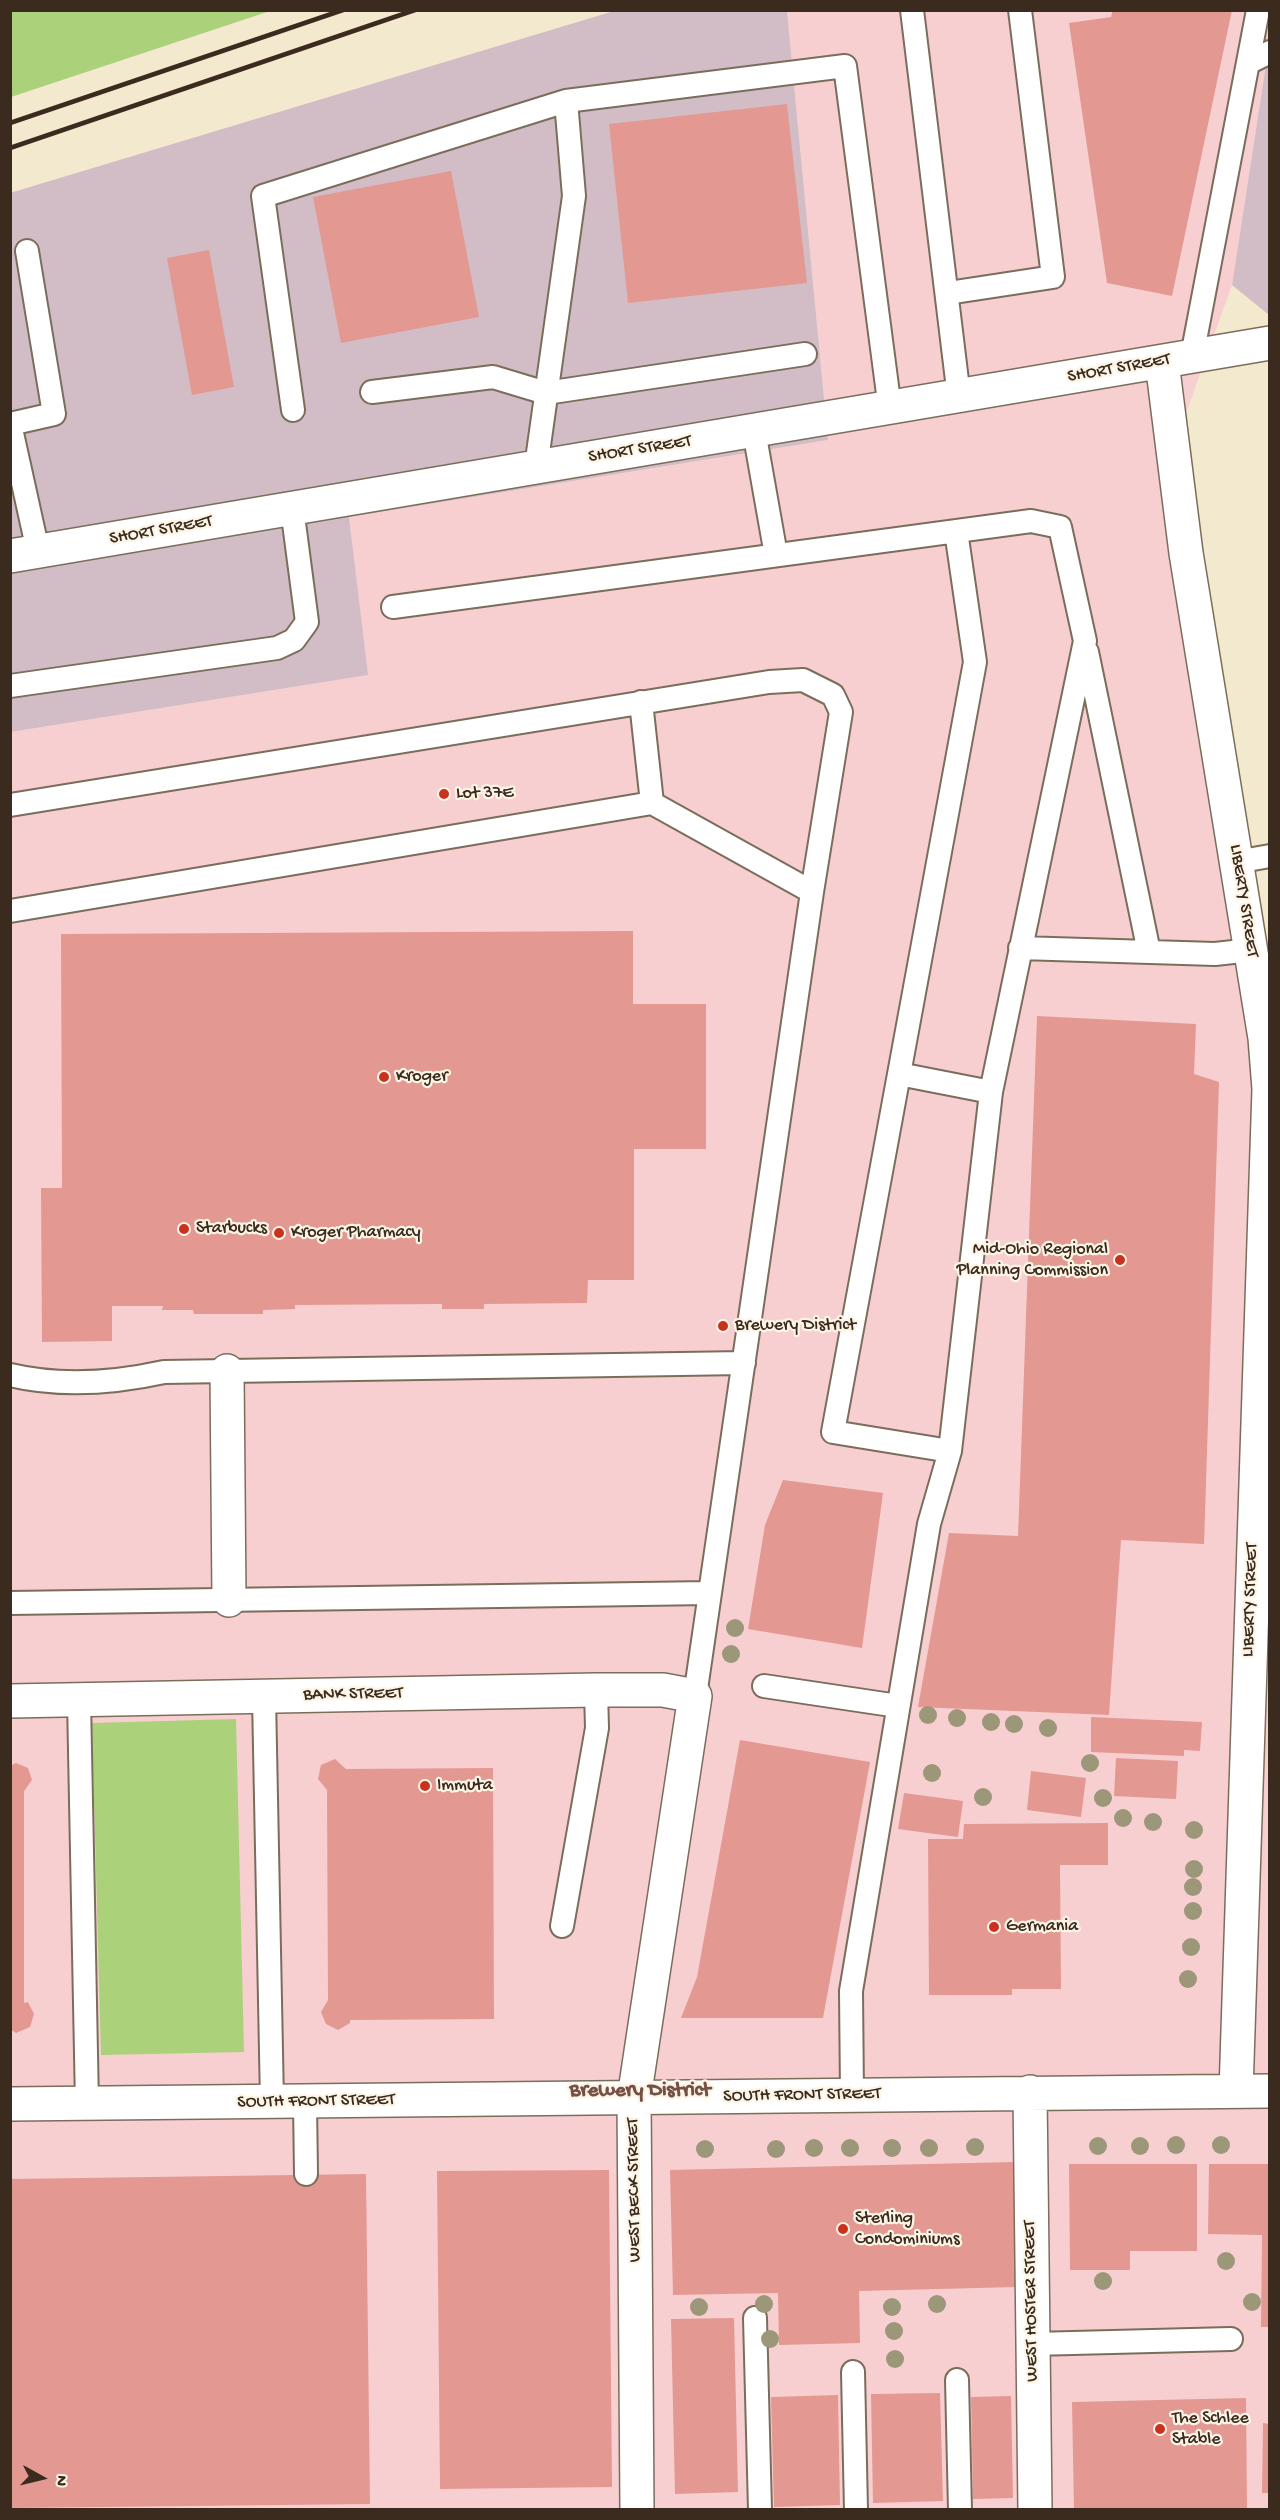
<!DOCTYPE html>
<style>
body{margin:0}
#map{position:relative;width:1280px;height:2520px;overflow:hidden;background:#f2e9cf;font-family:"Gochi Hand",sans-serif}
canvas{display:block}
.frame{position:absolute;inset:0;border:12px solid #3b2a1e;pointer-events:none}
.north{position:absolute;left:12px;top:2448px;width:60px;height:60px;-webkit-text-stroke:4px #fcf5e5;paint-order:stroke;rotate:98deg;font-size:16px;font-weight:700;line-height:24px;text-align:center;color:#3b2a1e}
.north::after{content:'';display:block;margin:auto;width:21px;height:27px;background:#3b2a1e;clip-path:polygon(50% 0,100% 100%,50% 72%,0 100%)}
</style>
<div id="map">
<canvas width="1280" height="2520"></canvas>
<div class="frame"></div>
<div class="north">N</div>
</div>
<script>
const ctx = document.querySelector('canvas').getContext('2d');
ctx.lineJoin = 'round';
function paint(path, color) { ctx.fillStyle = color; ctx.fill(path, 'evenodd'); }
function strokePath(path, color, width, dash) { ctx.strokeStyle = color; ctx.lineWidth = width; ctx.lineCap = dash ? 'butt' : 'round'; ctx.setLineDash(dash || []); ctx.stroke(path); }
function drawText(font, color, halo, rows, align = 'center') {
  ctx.font = font + ' "Gochi Hand",sans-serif'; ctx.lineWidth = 4.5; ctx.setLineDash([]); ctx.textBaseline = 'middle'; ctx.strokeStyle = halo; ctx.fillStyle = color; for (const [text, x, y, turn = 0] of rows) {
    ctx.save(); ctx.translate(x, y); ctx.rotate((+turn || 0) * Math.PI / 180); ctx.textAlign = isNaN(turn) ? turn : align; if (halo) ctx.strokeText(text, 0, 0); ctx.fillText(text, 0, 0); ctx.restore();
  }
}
paint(new Path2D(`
 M787 11H1269V45L1232 285 1171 455 1269 1066V2509L11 2510V732L367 675 349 517 828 440Z`), '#f7cfd1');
paint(new Path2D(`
 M614 11H787L828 440 349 517 368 675 11 732 10 193Z
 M1269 45V315L1232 285Z`), '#d2bdc6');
paint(new Path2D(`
 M11 10H270V11L11 97Z
 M236 1719 244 2052 101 2055 92 1723Z`), '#abd17b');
paint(new Path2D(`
 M1113 10H1232L1172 296 1107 283 1069 23 1111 17Z
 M787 104 807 283 628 303 609 124Z
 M451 171 479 317 341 343 313 197Z
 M209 250 234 387 192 395 167 258Z
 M633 931V1004H706V1149H634V1280H588L587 1303 484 1304V1309H442V1304L295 1305V1309L263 1310V1314H194L193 1310H162L163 1306H112V1341L42 1342 41 1188H62L61 934Z
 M1037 1016 1196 1024 1194 1074 1219 1082 1204 1544 1121 1540 1109 1715 918 1707 949 1533 1018 1536Z
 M783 1480 883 1493 862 1648 748 1629 765 1525Z
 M1091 1717 1202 1722 1200 1751 1184 1750V1756L1091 1752Z
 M740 1740 870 1762 823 2018H681L697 1977Z
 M1116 1758 1178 1761 1176 1799 1114 1796Z
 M335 1759 346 1769 493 1768 494 2019 350 2020V2023L338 2030 326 2024 321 2012 328 2000 327 1790 318 1779 321 1765Z
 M16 1763 28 1768 32 1780 24 1791V2003L28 2002 34 2014 30 2027 16 2033 10 2029V1766Z
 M1031 1771 1086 1778 1081 1817 1027 1810Z
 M904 1793 963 1801 958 1837 898 1829Z
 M1108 1823V1865H1060L1061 1989H1012V1995H929L928 1839H963L964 1824Z
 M1014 2162 1017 2287 859 2291 860 2343 779 2345 778 2293 673 2295 670 2170Z
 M1069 2164H1197V2251H1130V2270H1070Z
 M1209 2164H1270V2327H1261L1262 2235 1208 2234Z
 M609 2170 612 2487 440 2489 437 2171Z
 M366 2174 370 2504 10 2508V2179Z
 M734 2318 738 2492 675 2494 671 2319Z
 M940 2393 943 2501 873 2503 871 2394Z
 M838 2395 840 2505 774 2507 771 2397Z
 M1011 2396 1013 2498 973 2499 971 2397Z
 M1246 2398 1247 2508 1074 2510 1072 2402Z
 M1263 2423 1270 2424V2493H1262Z`), '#e49892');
const service = new Path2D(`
 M912 10 959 397
 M1248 63 1270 52
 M948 293 1053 277 1020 10
 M1192 356 1258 10
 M372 392 493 377 546 393 805 354
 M293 410 263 196 566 101 845 66 890 409
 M10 424 54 414 27 251
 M10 424 38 551
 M754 431 776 555
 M536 467 574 196 566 101
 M393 607 1031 521 1060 527 1085 641 991 1092 950 1451 929 1524 851 1991 852 2095
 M1087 652 1149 952
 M10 686 277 648 294 640 307 622 292 508
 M641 702 652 803 812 892
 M10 805 769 682 803 680 833 695 841 712 812 892 695 1696
 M1236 862 1270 856
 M10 911 652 803
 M1020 948 1215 954 1251 950
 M899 1074 991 1092
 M10 1375C61 1387 114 1383 164 1372L744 1363
 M950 1451 833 1432 975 662 956 531
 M10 1603 710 1593
 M764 1686 898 1706
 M264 1697 272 2102
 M79 1700 87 2104
 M562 1926 597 1728 596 1690
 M305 2102 306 2174
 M755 2318 760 2510
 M1033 2344 1231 2339
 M853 2372 856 2510
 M957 2380 960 2510`);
const pedestrian = new Path2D(`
 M227 1371 229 1600`);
const minor = new Path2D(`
 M1162 362 1186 553 1265 1038 1269 1089 1236 2091
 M10 556 1270 343
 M10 1701 596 1690H663L695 1696 634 2098 637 2510
 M1030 2092 1035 2510
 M10 2104 1270 2091`);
strokePath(service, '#7b6d5c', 26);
strokePath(pedestrian, '#7b6d5c', 36);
strokePath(minor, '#7b6d5c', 36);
strokePath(service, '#fff', 22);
strokePath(pedestrian, '#fff', 33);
strokePath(minor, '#fff', 33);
strokePath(new Path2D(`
 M10 123 343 10
 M10 148 415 10`), '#3b2a1e', 4.5);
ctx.fillStyle = '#9d977a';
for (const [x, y] of [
 [735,1628],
 [731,1654],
 [928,1715],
 [957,1718],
 [991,1722],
 [1014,1724],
 [1048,1728],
 [1090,1763],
 [932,1773],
 [983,1797],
 [1103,1798],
 [1123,1818],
 [1153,1822],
 [1194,1830],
 [1194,1869],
 [1193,1887],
 [1193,1911],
 [1191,1947],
 [1188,1979],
 [1176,2145],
 [1221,2145],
 [1098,2146],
 [1140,2146],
 [975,2147],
 [814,2148],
 [850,2148],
 [892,2148],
 [929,2148],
 [705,2149],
 [776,2149],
 [1226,2261],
 [1103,2281],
 [1252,2302],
 [764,2304],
 [937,2304],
 [699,2307],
 [892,2307],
 [894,2331],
 [770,2339],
 [895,2359]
]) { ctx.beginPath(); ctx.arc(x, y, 9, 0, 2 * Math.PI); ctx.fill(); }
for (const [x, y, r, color] of [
 [444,794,6,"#c8321e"],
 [384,1077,6,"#c8321e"],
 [184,1229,6,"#c8321e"],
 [279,1233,6,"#c8321e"],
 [1120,1260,6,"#c8321e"],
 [723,1326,6,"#c8321e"],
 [425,1786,6,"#c8321e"],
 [994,1927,6,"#c8321e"],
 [843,2229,6,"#c8321e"],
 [1160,2429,6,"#c8321e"]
]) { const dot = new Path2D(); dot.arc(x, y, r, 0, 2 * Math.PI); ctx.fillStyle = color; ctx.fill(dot); strokePath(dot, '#fcf5e5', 2); }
drawText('18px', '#3b2a1e', '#fcf5e5', [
 ["SHORT STREET",1119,369,-10],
 ["SHORT STREET",640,450,-9],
 ["SHORT STREET",161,531,-10],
 ["LIBERTY STREET",1243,901,81],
 ["LIBERTY STREET",1251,1600,-88],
 ["BANK STREET",353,1695,-1],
 ["SOUTH FRONT STREET",802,2096,-1],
 ["SOUTH FRONT STREET",316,2102,-1],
 ["WEST BECK STREET",635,2190,-91],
 ["WEST HOSTER STREET",1032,2301,-91]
]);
drawText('18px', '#3b2a1e', '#fcf5e5', [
 ["Lot 37E",456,794],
 ["Kroger",396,1077],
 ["Starbucks",196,1229],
 ["Kroger Pharmacy",291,1233],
 ["Mid-Ohio Regional",1108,1250,"right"],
 ["Planning Commission",1108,1271,"right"],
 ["Brewery District",735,1326],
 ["Immuta",437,1786],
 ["Germania",1006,1927],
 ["Sterling",855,2219],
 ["Condominiums",855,2240],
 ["The Schlee",1172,2419],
 ["Stable",1172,2440]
], 'left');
drawText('bold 21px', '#765047', '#fcf5e5', [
 ["Brewery District",640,2092]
]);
</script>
